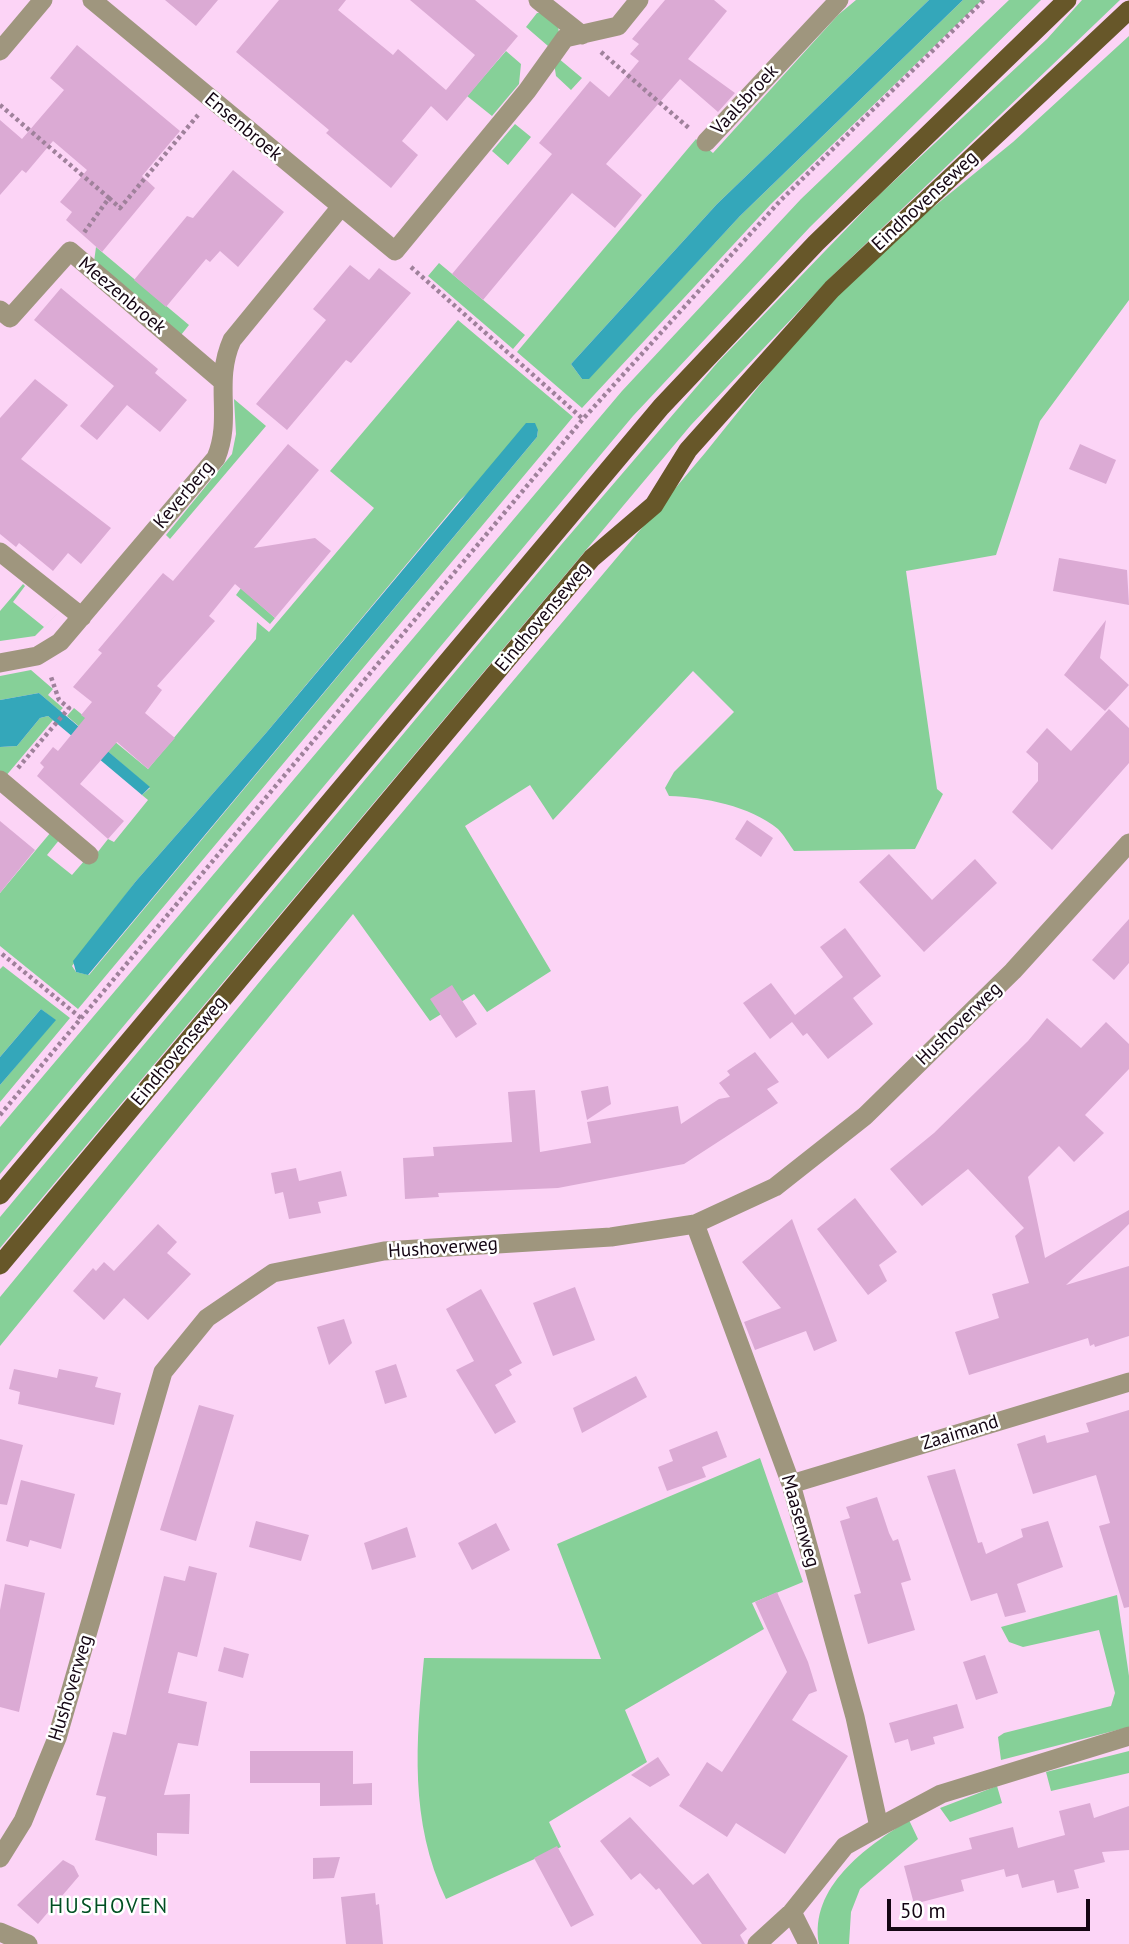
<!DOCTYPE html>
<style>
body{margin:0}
#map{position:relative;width:1129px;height:1944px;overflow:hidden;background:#fcd4f6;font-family:"PT Sans",sans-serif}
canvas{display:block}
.scale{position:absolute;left:887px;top:1899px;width:203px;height:32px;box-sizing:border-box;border:4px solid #140513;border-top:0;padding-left:9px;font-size:21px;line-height:24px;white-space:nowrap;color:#140513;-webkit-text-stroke:5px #fff;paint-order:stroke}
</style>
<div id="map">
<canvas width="1129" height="1944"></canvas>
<div class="scale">50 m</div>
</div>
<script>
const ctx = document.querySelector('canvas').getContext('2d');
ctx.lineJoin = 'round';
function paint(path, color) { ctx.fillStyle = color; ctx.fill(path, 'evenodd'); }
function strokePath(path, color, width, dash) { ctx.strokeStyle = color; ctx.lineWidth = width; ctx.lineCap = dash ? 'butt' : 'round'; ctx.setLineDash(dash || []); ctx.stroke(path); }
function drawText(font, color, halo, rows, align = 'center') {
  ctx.font = font + ' "PT Sans",sans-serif'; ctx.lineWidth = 5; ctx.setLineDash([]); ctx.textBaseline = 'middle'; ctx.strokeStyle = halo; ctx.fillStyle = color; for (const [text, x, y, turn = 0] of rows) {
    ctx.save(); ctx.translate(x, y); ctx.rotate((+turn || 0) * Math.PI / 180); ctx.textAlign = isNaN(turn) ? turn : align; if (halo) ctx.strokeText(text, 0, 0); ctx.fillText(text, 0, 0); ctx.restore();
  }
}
paint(new Path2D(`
 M856 0H929L717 204 571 364 582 379 589 378 740 216 963 0H982L771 204 582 408 517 352 696 139 713 153 838 15Z
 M1009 0H1041L810 227 633 416 0 1174V1127L622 391 801 199Z
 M1082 0H1120L832 276 691 425 0 1248V1217L561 545 718 362 879 195 1047 39Z
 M537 13H543L558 26 559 33 548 46 526 27Z
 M1129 36V300L1040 421 996 555 906 571 937 789 943 794 915 849 794 851C789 844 784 835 778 829 750 806 704 797 669 796L665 788 674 772 734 712 693 671 553 820 530 785 465 826 551 971 487 1012 474 994 430 1021 353 914 0 1346V1297L266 974 705 453 816 315 893 240 1013 142Z
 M506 51 521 64 519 84 492 116 467 96Z
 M558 58 582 78 571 90 556 76 554 63Z
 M515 124 531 137 508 165 492 151Z
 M96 247 189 325 181 335 94 262Z
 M439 263 525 335 513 349 428 276Z
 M458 320 573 417 78 1009 0 946V893L51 832 60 839 47 855 72 875 85 860 90 862 108 839 114 842 148 800 142 795 150 788 67 716 74 708 148 769 256 639 257 622 269 632 374 508 330 471ZM538 430 537 437 89 975 76 972 72 966 136 881 266 733 460 500Z
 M234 399 266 426 170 539 166 535 232 454 236 434Z
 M23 584 25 586 13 602 44 627 58 613 35 636 0 641V611Z
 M241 588 275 618 270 624 236 595Z
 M31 670 53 689 48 695 63 708 60 711 39 693 0 700V676Z
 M48 716 53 720 5 777 0 772V747L17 746 40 718Z
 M3 966 70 1018 0 1102V1085L55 1020 41 1009 0 1057V969Z
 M760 1458 803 1582 752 1603 764 1629 625 1710 647 1762 549 1822 561 1847 446 1899C409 1821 416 1742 424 1658L601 1659 557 1544Z
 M1117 1595 1129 1676V1727L1001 1760 998 1737 1004 1733 1111 1706 1115 1693 1099 1630 1023 1647 1009 1642 1001 1627Z
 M1129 1751V1773L1051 1791 1046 1772Z
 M997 1786 1002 1803 950 1822 940 1808Z
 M909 1820 918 1839 860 1889 851 1912 849 1944H819C809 1887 866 1847 909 1820Z`), '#86d098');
paint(new Path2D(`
 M929 0H963L740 216 589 379H582L571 364 717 204Z
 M526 423H535L538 430 537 437 88 975 76 972 73 961 136 881 266 733Z
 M39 693 150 787 142 795 48 716 40 718 17 746 0 747V700Z
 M41 1009 56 1020 0 1085V1057Z`), '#34a7ba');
paint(new Path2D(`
 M165 0H218L196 26Z
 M279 0H346L338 10 393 55 398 49 446 90 475 55 410 0H475L518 36 447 121 431 106 402 141 418 155 391 188 326 133 329 130 236 52Z
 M665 0H714L727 11 688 59 735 93 718 112 680 79 606 164 642 195 615 228 572 193 483 300 452 274 552 154 539 143 590 81 609 97 639 61 630 54 639 44 632 39Z
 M77 45 180 131 142 176 155 188 102 252 66 220 72 212 60 202 87 170 53 141 26 173 22 170 0 195V120L22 139 64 90 50 78Z
 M233 170 284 212 238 267 220 251 210 262 206 259 166 307 134 280 187 216 193 218Z
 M350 265 369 280 379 268 411 293 351 363 346 360 287 430 256 404 326 320 313 309Z
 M61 288 158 369 155 373 187 400 160 432 127 405 97 440 80 426 114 386 34 320Z
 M35 379 68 405 21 459 111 528 81 564 68 553 53 571 19 543 16 547 0 534V418Z
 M288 444 319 470 254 548 315 538 331 551 275 618 235 584 209 616 215 621 157 686 162 690 145 713 175 738 148 769 117 742 80 784 124 821 108 839 37 776 44 767 40 763 53 747 58 751 85 718 81 715 92 702 73 687 102 653 98 650 163 573 173 581Z
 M1080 444 1116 460 1106 484 1069 469Z
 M1059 558 1127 570 1129 605 1053 591Z
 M1106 620 1100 658 1129 685 1105 711 1064 675Z
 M1109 709 1129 728V763L1052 850 1012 812 1038 781V763L1026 752 1047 728 1071 751Z
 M747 820 773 838 761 857 735 839Z
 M0 821 35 850 0 893Z
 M889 854 932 900 975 859 997 883 924 952 859 882Z
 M1129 919V963L1114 980 1092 960Z
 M845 928 881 976 853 998 873 1024 828 1059 807 1033 803 1036 792 1022 770 1039 743 1003 771 983 795 1015 843 977 820 947Z
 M452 985 477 1024 456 1038 430 999Z
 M1047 1018 1081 1048 1106 1022 1129 1044V1069L1085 1115 1104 1133 1074 1162 1059 1146 1028 1177 1045 1258 1129 1210V1224L1066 1285 1129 1266V1336L1095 1347 1094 1344 1090 1346 1088 1338 969 1375 955 1332 999 1318 992 1294 1029 1283 1015 1236 1024 1228 968 1169 922 1206 890 1169 934 1133 1028 1041Z
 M755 1052 779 1082 767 1089 778 1103 684 1164 558 1188 438 1193 439 1197 405 1199 403 1158 434 1156 433 1147 512 1142 508 1092 535 1090 540 1152 591 1143 587 1122 678 1106 681 1124 719 1099 730 1097 719 1083 730 1075 727 1071Z
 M608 1086 611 1104 587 1120 581 1091Z
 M296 1168 299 1181 341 1171 347 1196 318 1202 321 1213 289 1219 283 1192 275 1194 271 1173Z
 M855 1198 897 1252 879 1265 887 1281 868 1295 817 1229Z
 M792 1219 837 1341 814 1351 806 1331 755 1350 744 1322 781 1308 742 1262Z
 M158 1224 177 1242 167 1253 191 1274 148 1320 124 1298 104 1320 73 1291 93 1268 96 1271 104 1262 114 1271Z
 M575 1287 595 1340 553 1356 533 1303Z
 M481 1289 522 1363 509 1370 512 1375 495 1385 516 1422 495 1434 456 1370 474 1361 446 1309Z
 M344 1319 352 1343 329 1365 317 1327Z
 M396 1364 407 1397 385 1404 375 1371Z
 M14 1369 57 1378 59 1369 98 1377 95 1387 121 1393 114 1425 18 1404 20 1392 9 1389Z
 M636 1376 647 1397 582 1433 573 1408Z
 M199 1405 234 1415 196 1541 160 1530Z
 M1129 1410V1607L1124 1608 1099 1526 1110 1523 1096 1475 1033 1494 1017 1444 1045 1435 1047 1443 1089 1432 1086 1423Z
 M717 1431 727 1457 702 1467 706 1477 667 1491 658 1467 673 1461 669 1450Z
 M0 1439 23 1445 7 1505 0 1504Z
 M955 1469 978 1543 982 1542 986 1554 1023 1537 1021 1529 1048 1521 1063 1567 1017 1584 1026 1612 1005 1617 997 1593 971 1601 927 1476Z
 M21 1480 75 1494 61 1549 30 1540 28 1547 6 1541Z
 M877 1497 889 1533 893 1541 898 1539 911 1580 901 1583 915 1630 868 1644 854 1595 861 1593 840 1521 850 1518 846 1507Z
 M256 1521 309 1535 301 1561 249 1547Z
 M496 1523 510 1550 472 1570 458 1543Z
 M407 1527 416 1557 372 1570 364 1543Z
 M189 1566 217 1573 197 1657 178 1652 168 1693 207 1702 198 1746 178 1743 164 1795 190 1794 189 1834 157 1833V1856L95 1840 106 1797 96 1795 113 1732 126 1735 164 1576 185 1581Z
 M5 1584 45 1593 19 1712 0 1707V1610Z
 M777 1592 808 1662 817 1691 809 1694 792 1720 848 1756 785 1854 736 1823 727 1837 679 1806 707 1762 722 1772 787 1672 755 1602Z
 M224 1647 249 1654 243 1678 218 1671Z
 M985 1655 998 1693 976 1700 963 1662Z
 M957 1704 964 1728 933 1737 935 1744 911 1751 908 1739 895 1743 889 1723Z
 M250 1751H353V1784L372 1783V1805L320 1806V1783H250Z
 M658 1757 670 1775 650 1787 631 1775Z
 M1090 1803 1094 1818 1129 1806V1850L1102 1852 1105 1862 1074 1870 1079 1888 1057 1893 1054 1880 1022 1888 1018 1874 1006 1877 1004 1869 961 1880 964 1891 914 1904 904 1866 972 1849 969 1838 1013 1827 1018 1848 1065 1835 1059 1811Z
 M630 1817 693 1885 708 1873 747 1929 740 1935 745 1944H702L659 1888 656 1890 640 1873 631 1880 600 1841Z
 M557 1846 594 1915 571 1927 534 1858Z
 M340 1857 334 1878 313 1879V1858Z
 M63 1860 74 1866 79 1876 38 1924 17 1905Z
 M375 1893 376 1905 379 1904 383 1944H346L341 1897Z`), '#dbaad4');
strokePath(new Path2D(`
 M601 52 690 129
 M0 105 109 198 83 234
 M109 198 120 208 198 115
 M411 267 583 419
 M18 768 69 708 59 700 50 674
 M2 954 81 1018
 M0 1115 583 419 780 201 984 0`), '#9f819b', 4.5, [3.5, 3.5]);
strokePath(new Path2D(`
 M92 0 395 251 527 91 565 38 618 26 639 0
 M538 0 582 35
 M0 51 43 0
 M706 142 839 0
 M0 310 10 318 70 251 221 380
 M0 552 82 617
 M0 663 37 656 60 642 216 458C233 417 213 383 232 340L340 208
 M0 780 89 855
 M695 1224 791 1484 855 1717 879 1827
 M791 1484 1129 1382
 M0 1858 23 1821 57 1738 163 1372 207 1318 273 1273 384 1251 611 1237 695 1224 775 1187 865 1116 1013 971 1129 843
 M792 1912 808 1944
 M0 1932 28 1944
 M757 1944 792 1912 845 1846 879 1827 941 1794 1129 1736`), '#9f967e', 19);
strokePath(new Path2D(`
 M0 1195 661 407 816 243 1067 0
 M0 1265 592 558 654 505 688 450 832 289 1129 10`), '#675729', 19);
drawText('19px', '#140513', '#fff', [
 ["Vaalsbroek",745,100,-47],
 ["Ensenbroek",243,127,40],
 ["Eindhovenseweg",925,201,-43],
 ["Meezenbroek",122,296,40],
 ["Keverberg",184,495,-50],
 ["Eindhovenseweg",543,617,-50],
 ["Hushoverweg",959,1024,-44],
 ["Eindhovenseweg",179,1051,-50],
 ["Hushoverweg",443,1248,-4],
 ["Zaaimand",960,1433,-17],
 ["Maasenweg",800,1521,74],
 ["Hushoverweg",71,1688,-73]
]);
ctx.letterSpacing = '2px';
drawText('21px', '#014f23', '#fff', [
 ["HUSHOVEN",109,1907]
]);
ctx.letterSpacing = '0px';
</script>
